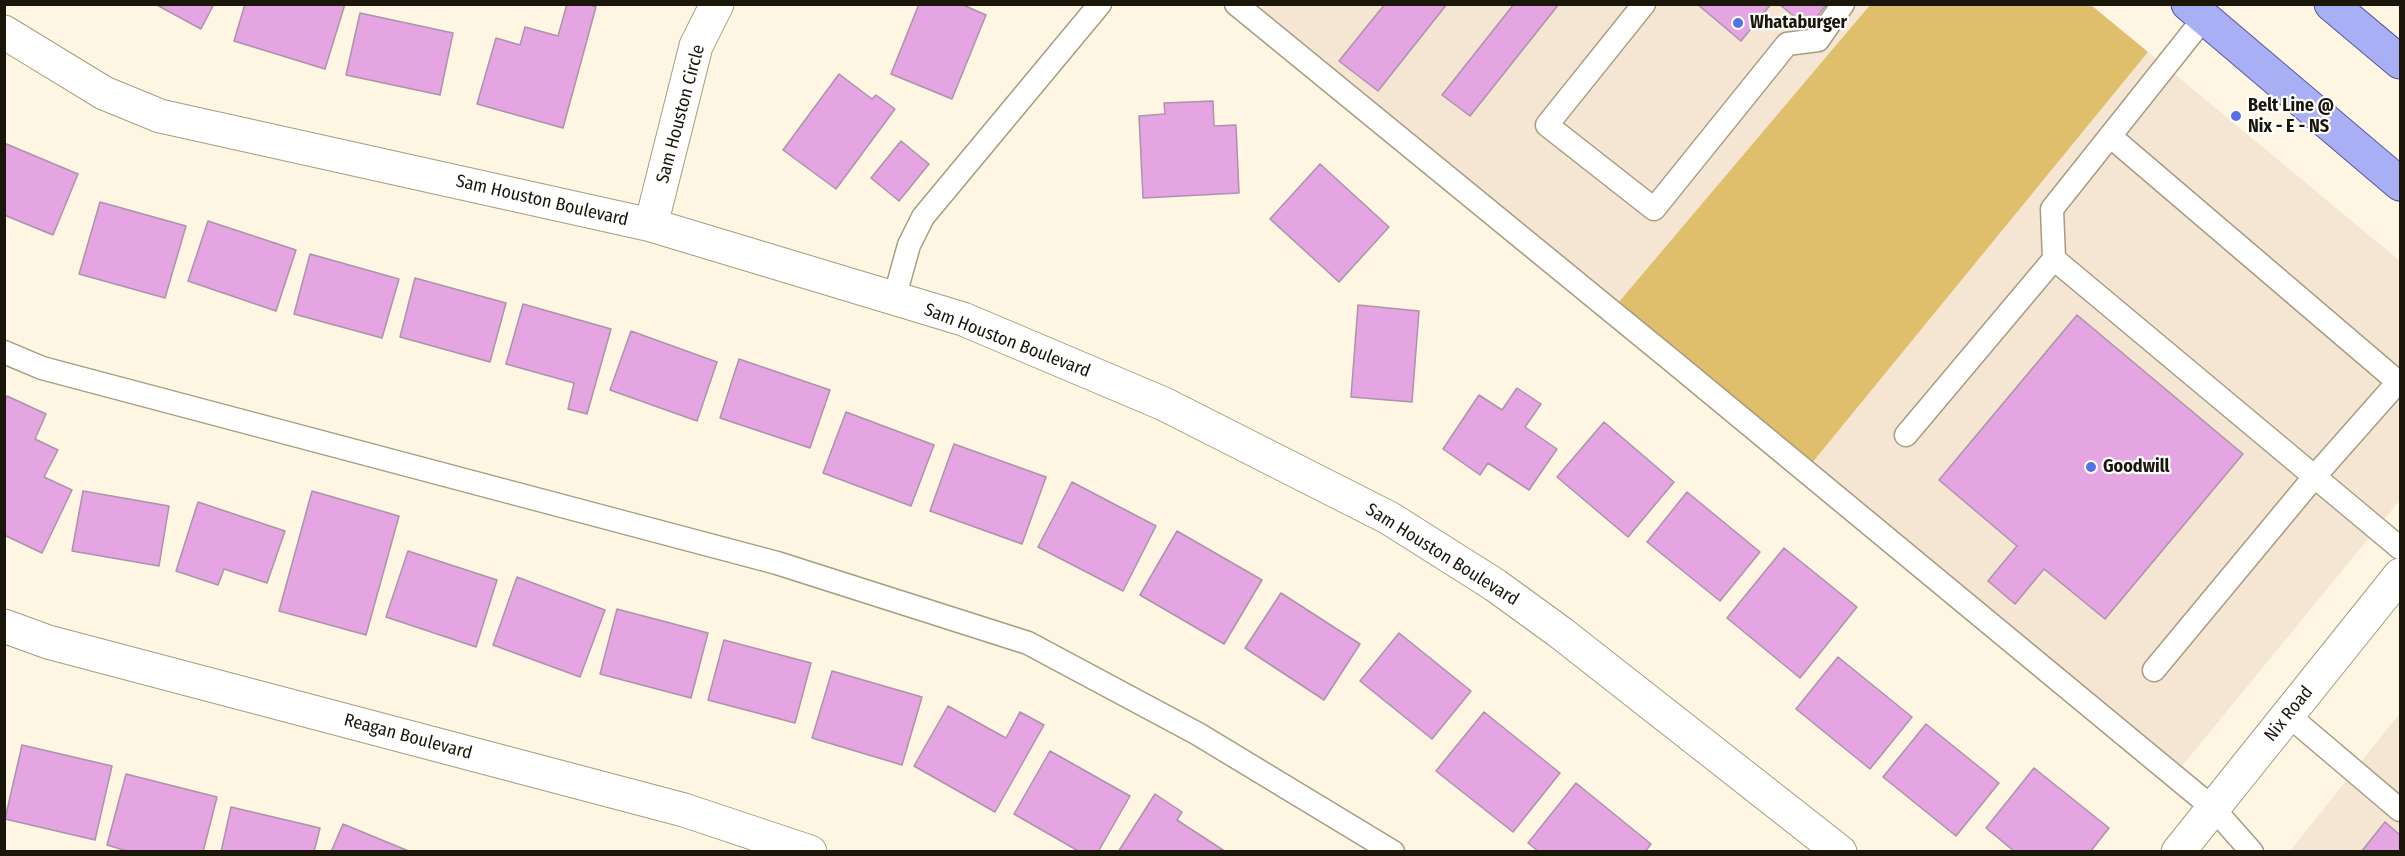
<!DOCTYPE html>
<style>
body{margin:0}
#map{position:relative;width:2405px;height:856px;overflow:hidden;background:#fef6e3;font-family:"Fira Sans Condensed",sans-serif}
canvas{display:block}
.frame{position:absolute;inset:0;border:6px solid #1a160a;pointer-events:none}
</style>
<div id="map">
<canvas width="2405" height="856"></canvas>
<div class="frame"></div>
</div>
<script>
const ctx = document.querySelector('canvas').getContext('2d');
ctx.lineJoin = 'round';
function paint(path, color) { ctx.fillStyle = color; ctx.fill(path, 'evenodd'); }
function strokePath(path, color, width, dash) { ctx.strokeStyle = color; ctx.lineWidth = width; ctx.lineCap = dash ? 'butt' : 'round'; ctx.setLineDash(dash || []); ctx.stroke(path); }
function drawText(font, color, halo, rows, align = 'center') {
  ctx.font = font + ' "Fira Sans Condensed",sans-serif'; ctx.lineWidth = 4.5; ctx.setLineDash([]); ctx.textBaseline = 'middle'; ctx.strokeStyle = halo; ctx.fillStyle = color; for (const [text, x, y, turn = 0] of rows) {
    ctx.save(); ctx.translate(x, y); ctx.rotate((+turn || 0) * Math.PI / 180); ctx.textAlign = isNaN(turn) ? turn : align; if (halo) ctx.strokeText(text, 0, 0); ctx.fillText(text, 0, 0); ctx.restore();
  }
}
paint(new Path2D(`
 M1266 4 1870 5 1618 303 1261 10Z
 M2148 52 2400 261V500L2182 766 1812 463Z
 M2400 713V851H2290Z`), '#f4e6d3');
paint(new Path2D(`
 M1870 5H2091L2148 52 1812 463 1618 303Z`), '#e0bf6c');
const building = new Path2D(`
 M155 4H214L201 29Z
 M245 4H345L325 69 234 41Z
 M567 4H586L596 7 563 128 477 104 496 38 520 45 525 27 558 36Z
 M919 4H961L986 15 952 99 891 74Z
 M1385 4H1447L1378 91 1339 61Z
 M1514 4H1559L1470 116 1442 95Z
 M1697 4H1771L1741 41Z
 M1779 4H1827L1808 28Z
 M360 13 453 33 440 95 346 75Z
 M839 74 872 99 876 95 895 109 836 189 783 150Z
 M1213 101 1214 126 1236 125 1239 193 1143 198 1139 116 1165 114 1164 103Z
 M901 141 929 164 899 201 871 178Z
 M4 143 78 174 53 235 4 215Z
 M1320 164 1389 227 1339 282 1270 219Z
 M100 202 186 226 165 298 79 274Z
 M208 221 296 250 276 311 188 281Z
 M310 254 399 279 382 338 294 314Z
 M415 278 506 303 490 362 400 337Z
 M523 304 611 329 587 414 568 409 574 383 506 364Z
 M1358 305 1419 311 1412 402 1351 397Z
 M2077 315 2243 454 2105 619 2044 569 2015 604 1988 581 2017 546 1939 480Z
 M631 331 717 362 697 421 610 390Z
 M739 359 830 390 810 448 720 418Z
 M1517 388 1541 404 1525 427 1557 449 1529 490 1488 463 1480 475 1443 449 1479 395 1502 410Z
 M7 396 46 414 35 439 58 450 44 477 72 490 42 553 4 535V402Z
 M846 412 934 445 911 506 823 473Z
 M1604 422 1674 482 1628 537 1557 477Z
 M954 444 1046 477 1022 544 930 511Z
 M1072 482 1156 526 1123 591 1038 547Z
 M83 491 169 506 159 566 72 551Z
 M312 491 399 516 366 635 279 611Z
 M1687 492 1760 552 1720 601 1647 542Z
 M198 502 285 531 267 583 224 569 218 585 176 571Z
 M1177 531 1262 580 1224 644 1140 595Z
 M1784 548 1857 607 1800 678 1727 618Z
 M408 551 497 580 476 647 386 617Z
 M517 577 605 610 580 677 493 645Z
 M1281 593 1360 644 1324 700 1245 648Z
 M617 609 708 633 691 698 600 674Z
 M1399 633 1471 691 1432 739 1360 681Z
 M724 640 811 663 795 723 708 700Z
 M1838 657 1912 717 1870 769 1796 709Z
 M832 671 922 697 902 765 812 738Z
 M948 706 1006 738 1020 712 1044 725 995 812 914 766Z
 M1484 712 1560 773 1513 832 1436 771Z
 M1926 724 1999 783 1956 836 1883 777Z
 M22 745 112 766 95 840 5 819Z
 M1050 751 1130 796 1098 852H1080L1014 814Z
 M2034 768 2109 828 2090 852H2015L1986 828Z
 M126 774 217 797 203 852H130L107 845Z
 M1576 783 1651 844 1645 852H1539L1528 843Z
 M1155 794 1182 812 1177 820 1226 852H1118Z
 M231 807 320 828 314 852H221Z
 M2385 822 2400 835V852H2361Z
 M343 824 411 852H331Z`);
paint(building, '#e5a4e2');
strokePath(building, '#ab93a9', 1.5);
const service = new Path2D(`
 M1236 4 1676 364 2213 808 2252 852
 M1644 4 1547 125 1654 209 1787 44 1818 40 1843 4
 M2204 18 2052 209 2054 259 2400 548
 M2110 136 2398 382 2315 476 2154 670
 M894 299 909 245 923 217 1100 4
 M4 352 42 368 777 563 1028 643 1198 734 1393 852
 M1906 435 2054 259
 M2288 715 2400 810`);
const minor = new Path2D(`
 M4 32 104 93 160 116 651 225 963 319 1164 404 1389 518 1495 585 1561 633 1840 852
 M651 225 696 46 717 4
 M4 626 48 642 684 810 810 852`);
const tertiary = new Path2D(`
 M2178 852 2400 575`);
const primary = new Path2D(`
 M2188 4 2400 184
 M2331 4 2400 62`);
strokePath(service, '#a89c7f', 25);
strokePath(minor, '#a89c7f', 35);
strokePath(tertiary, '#a89c7f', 35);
strokePath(primary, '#52579f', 35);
strokePath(service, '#fff', 22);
strokePath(minor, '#fff', 33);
strokePath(tertiary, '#fff', 33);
strokePath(primary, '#a9aff5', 33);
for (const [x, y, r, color] of [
 [1738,23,6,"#5272e6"],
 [2236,116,6,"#5272e6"],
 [2091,467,6,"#5272e6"]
]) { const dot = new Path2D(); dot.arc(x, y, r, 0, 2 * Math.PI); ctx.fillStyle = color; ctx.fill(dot); strokePath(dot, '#fff', 2); }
drawText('bold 18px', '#1a160a', '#fff', [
 ["Whataburger",1750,23],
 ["Belt Line @",2248,106],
 ["Nix - E - NS",2248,127],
 ["Goodwill",2103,467]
], 'left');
drawText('18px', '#1a160a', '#fff', [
 ["Sam Houston Circle",681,114,-75],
 ["Sam Houston Boulevard",542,201,13],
 ["Sam Houston Boulevard",1007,341,21],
 ["Sam Houston Boulevard",1442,555,32],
 ["Nix Road",2289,714,-51],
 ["Reagan Boulevard",408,737,15]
]);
</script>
